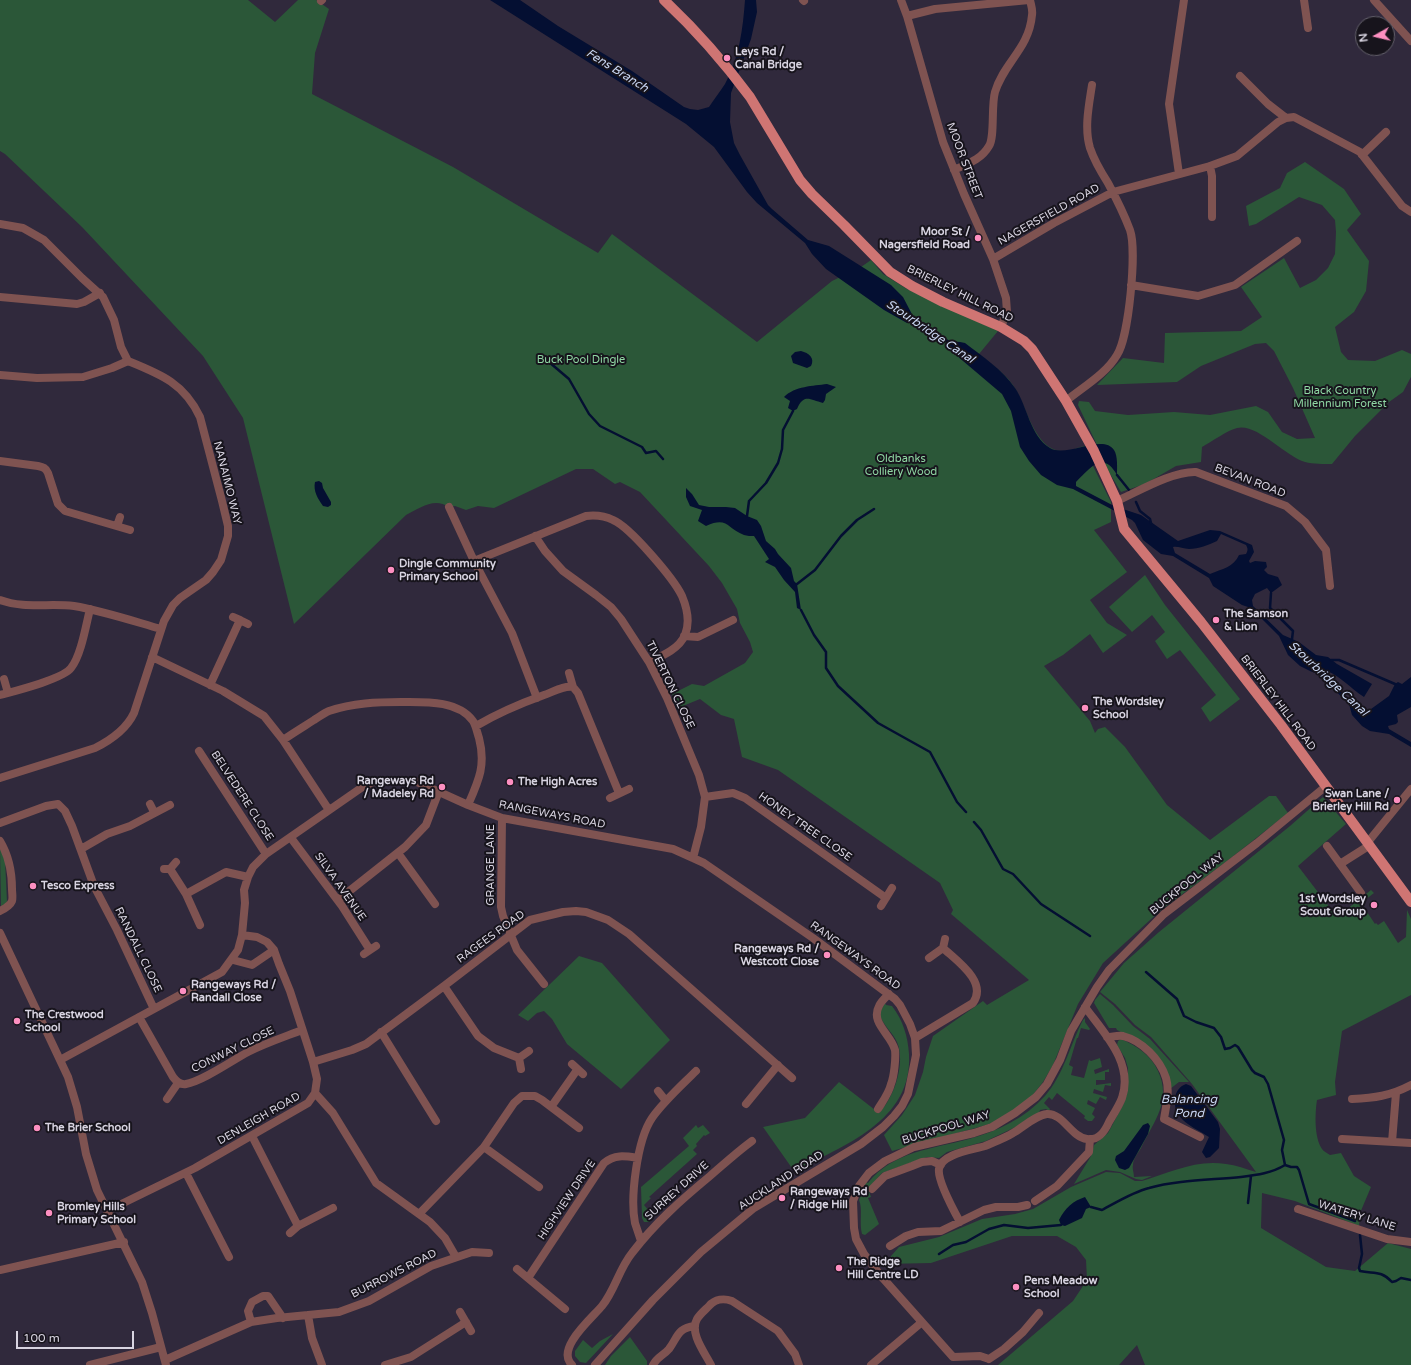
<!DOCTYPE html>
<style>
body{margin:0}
#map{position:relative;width:1411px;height:1365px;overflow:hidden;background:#30293c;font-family:"Varela Round",sans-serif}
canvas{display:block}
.north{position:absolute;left:1355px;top:16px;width:40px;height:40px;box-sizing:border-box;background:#17141c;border:1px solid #64616b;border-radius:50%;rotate:262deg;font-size:11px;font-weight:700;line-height:16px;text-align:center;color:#d8d4e1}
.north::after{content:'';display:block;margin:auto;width:14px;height:18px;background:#fd8fc1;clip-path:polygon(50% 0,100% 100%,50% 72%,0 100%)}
.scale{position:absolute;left:16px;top:1331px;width:118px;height:18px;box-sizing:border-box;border:2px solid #d8d4e1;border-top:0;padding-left:5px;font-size:12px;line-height:14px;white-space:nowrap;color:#d8d4e1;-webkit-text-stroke:3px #17141c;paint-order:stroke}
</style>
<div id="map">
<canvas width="1411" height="1365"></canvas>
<div class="north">N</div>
<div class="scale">100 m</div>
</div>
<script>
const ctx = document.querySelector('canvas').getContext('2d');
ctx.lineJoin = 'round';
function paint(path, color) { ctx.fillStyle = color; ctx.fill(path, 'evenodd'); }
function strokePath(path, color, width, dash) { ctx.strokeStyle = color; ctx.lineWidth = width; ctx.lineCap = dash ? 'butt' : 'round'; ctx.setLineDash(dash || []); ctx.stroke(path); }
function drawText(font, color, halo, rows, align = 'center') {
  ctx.font = font + ' "Varela Round",sans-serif'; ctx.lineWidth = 4; ctx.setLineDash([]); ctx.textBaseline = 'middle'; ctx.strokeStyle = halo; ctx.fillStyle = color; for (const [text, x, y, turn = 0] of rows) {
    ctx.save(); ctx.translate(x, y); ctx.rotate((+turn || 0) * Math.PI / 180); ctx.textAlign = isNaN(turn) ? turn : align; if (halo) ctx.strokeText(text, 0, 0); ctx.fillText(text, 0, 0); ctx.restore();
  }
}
paint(new Path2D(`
 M0 0H248L275 22 298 0H316L329 9 315 53 312 94 453 167 598 253 612 234 757 342 832 281 861 267 871 260 883 274 907 289 998 331 979 354C992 365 1008 375 1016 390 1027 408 1035 449 1061 451 1069 452 1078 447 1085 446L1093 466 1111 502V522L1094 530 1127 572 1090 600 1107 623 1127 635 1103 653 1090 634 1063 655 1044 666 1090 721 1095 733 1098 729 1105 727 1125 747 1167 805 1210 840 1269 796H1276L1288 813 1227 861 1161 910 1103 963 1078 1004 1053 1065 1043 1082 1032 1096 1012 1112 990 1124 892 1151 884 1135 902 1115 915 1095 923 1072 926 1057 933 1036 983 1001 987 1005 1029 980 951 914 953 910 940 883 778 770 742 757 734 719 721 715 700 699 678 708 672 694 692 684 704 686 745 663 753 652 750 642 740 623 737 609 722 583 709 566 640 492 620 482 615 484 593 469H576L494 508 478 506 466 510 455 506 449 507C434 497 420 508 406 515L294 624 243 418 203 356 82 227 5 154 0 151Z
 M1305 162 1344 189 1361 214 1347 230 1369 261 1366 291 1354 312 1335 327 1341 352 1348 360 1375 361 1402 350 1411 354V377L1403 392 1389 402 1355 436 1332 464C1324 464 1313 464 1305 462 1285 456 1257 423 1237 428 1228 430 1211 442 1202 447L1201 462 1176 466 1145 484 1121 492 1103 462 1110 464 1117 474 1102 444 1097 445 1078 405 1079 401 1089 402 1095 411 1128 415 1174 412 1210 415 1256 406 1268 412 1282 432 1297 439 1315 438 1293 388 1274 351 1266 343 1255 344 1201 366 1177 382 1097 385 1123 358 1164 363 1165 333 1241 331 1262 317 1241 287 1284 258 1300 288 1316 280 1328 268 1335 254 1336 232 1335 220 1322 205 1299 197 1256 224 1249 226 1246 206 1280 188 1287 173Z
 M1145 575 1165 605 1240 699 1210 722 1201 708 1216 695 1180 650 1167 659 1155 641 1165 632 1152 615 1132 632 1109 607Z
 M1323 797 1346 824 1298 866 1337 917 1371 890 1374 893 1361 903 1375 924 1376 923 1378 925 1384 921 1398 943 1406 937 1407 910 1411 919V995L1342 1031 1335 1082 1336 1095 1317 1100C1315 1113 1314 1137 1322 1149 1323 1151 1327 1153 1330 1155L1341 1153 1354 1176 1371 1187 1360 1213 1359 1226 1295 1201 1262 1193 1261 1228 1326 1267 1355 1271 1388 1243 1411 1249V1365H1145L1137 1345 1119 1365H998L1073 1301 1087 1280 1086 1260 1076 1247 1057 1236H1012L931 1263 884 1264 899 1247 939 1237 982 1219 1015 1214 1033 1209 1071 1187 1106 1172 1120 1173 1135 1181H1142C1169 1173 1196 1159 1226 1164 1236 1165 1246 1169 1256 1172L1192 1084 1151 1037 1135 1025 1115 1004 1100 992 1124 963 1159 932 1290 826Z
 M0 848 5 859 7 902 1 907Z
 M579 956 602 963 670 1040 621 1089 567 1044 552 1019 544 1011 537 1013 528 1021 518 1015Z
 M1100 994 1113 1005 1133 1026 1150 1039 1189 1082H1179L1170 1089 1143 1043 1117 1030 1116 1028H1109L1094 1003 1095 1000Z
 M885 1003 886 1005 892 1006C903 1020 908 1037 909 1054 913 1121 843 1146 794 1171L763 1127 805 1118 839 1082 879 1113C894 1098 906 1063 897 1042 893 1033 884 1026 880 1016V1012Z
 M1085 1018V1022L1090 1029 1089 1030 1081 1028 1078 1038H1077L1069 1065 1073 1067 1071 1075 1084 1078 1089 1060 1091 1061 1100 1058 1102 1067 1094 1070 1095 1074 1109 1069V1072H1105V1080H1096V1085L1111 1083V1086L1105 1085 1103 1092 1094 1089 1093 1093 1107 1097 1106 1100 1100 1097 1096 1104 1088 1100 1087 1104 1095 1108 1092 1114 1095 1117 1092 1121H1088L1084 1118 1085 1116 1057 1093 1052 1100 1049 1097 1044 1103 1050 1109 1049 1111 1046 1109 1040 1110 1039 1113 1024 1123 986 1141 947 1152 939 1158 927 1157 921 1159 882 1173 868 1189 871 1197 868 1198 879 1224 865 1235 862 1234C859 1223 863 1209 859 1200L866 1182 868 1183C893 1151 933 1149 969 1139 998 1131 1025 1118 1045 1096 1064 1074 1070 1045 1083 1020Z
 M1121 1039C1137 1046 1151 1055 1158 1071 1172 1101 1154 1121 1141 1148 1138 1153 1133 1159 1133 1165 1132 1168 1134 1173 1134 1177L1152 1176 1142 1180 1136 1179 1120 1172 1106 1170 1074 1184 1091 1156 1094 1145 1108 1133 1124 1103 1128 1089V1068L1125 1058 1117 1045 1118 1041Z
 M696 1125 698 1128 703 1125 710 1133 705 1136 704 1135 696 1144 697 1146 693 1150 697 1154 649 1197 651 1198 644 1205 654 1217 649 1222H644L642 1218 641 1187 689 1146 683 1138Z
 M613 1334 586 1363 580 1362 575 1356V1351L583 1340 592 1348 600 1341Z
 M630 1337 647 1361V1365H605L611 1356Z`), '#2b5738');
paint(new Path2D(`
 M490 0H520L558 26 632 71 684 107 690 109 698 110 709 107C714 99 720 92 725 84 739 59 743 28 745 0H756L757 12 751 39 731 93 730 122 734 143 740 155 768 205 772 209 808 240 829 246 891 285 903 297 915 320 950 341 960 342 965 343C982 356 1003 370 1015 388 1027 405 1030 436 1050 448 1067 458 1103 433 1114 450 1118 456 1117 468 1117 475 1103 450 1090 468 1076 482V486L1114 506 1141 515 1178 541 1210 530 1220 531 1252 545 1254 552 1249 561 1250 563 1255 561 1266 562 1267 567 1264 570 1268 574 1278 577 1282 585 1271 593 1267 588 1255 594 1252 600 1253 606 1283 635 1299 642 1316 655 1328 657 1337 664 1372 684 1364 697C1350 688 1338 673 1321 669V672L1352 702 1368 710 1371 709 1389 696 1395 684 1398 682 1402 684 1411 677V707L1397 715 1398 722 1396 724 1388 726 1389 729 1411 742V747L1389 734 1370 731 1362 726 1352 715 1349 704 1318 674 1310 671 1300 666 1288 655 1279 636 1251 608 1242 605 1213 586 1209 578 1173 556 1161 554 1143 540 1135 523 1132 520 1073 489 1057 485 1041 475 1029 461 1020 447 1011 411 1002 394 956 355 949 344 913 323H907L884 310 826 269 812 254 805 243 757 203 747 192 714 147 686 124ZM1221 534 1246 545C1248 549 1248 550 1246 554L1239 555C1234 567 1222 569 1210 574L1175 553 1173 547C1178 546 1183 549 1189 549 1199 549 1208 545 1217 541Z
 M801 351C809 353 815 358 811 366L807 368 793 363 791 356 795 352Z
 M827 384 836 387 826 394 825 400 823 403C810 400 804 393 797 409L793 411 788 408 790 401 784 397C795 386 813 386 827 384Z
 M319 481 322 483 323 488 331 502V505L328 507 323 506C318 499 313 491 315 482Z
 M686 488 692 494 699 505 709 507H726L735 508 747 516 757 520 761 526 766 541 775 549 778 554 791 568 794 581 797 584 801 610 797 608 795 592 784 580 775 567 765 562 769 559 754 536C751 536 747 536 744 535 727 529 728 516 706 526L698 521 702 510 690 506 686 497Z
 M1186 1084 1191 1086 1218 1122 1220 1129 1219 1148 1210 1157 1206 1158 1202 1152 1209 1137C1194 1127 1172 1120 1175 1098 1176 1091 1180 1086 1186 1084Z
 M1148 1123 1150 1126 1148 1134 1129 1168 1125 1170 1119 1168 1115 1160 1116 1156 1124 1151 1143 1125Z
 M1085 1197 1091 1207 1086 1209 1082 1218 1065 1226 1061 1225 1059 1220C1065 1208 1073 1201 1085 1197Z`), '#040f32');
strokePath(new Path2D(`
 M549 362 569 379 589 414 600 426 642 447 646 453 656 451 663 459
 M1117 475 1129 490
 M1136 502 1140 511 1150 519 1151 523
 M747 516 749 501 766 483 778 463 782 449 783 430 793 411
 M797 584 815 570 841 536 857 520 874 509
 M1271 593 1270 608 1293 631 1292 639
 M801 610 814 635 826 652V668L838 686 878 723 930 752 957 802 966 812
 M1331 660H1339L1395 684
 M974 822 981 830 1003 869 1013 874 1041 904 1090 936
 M1146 972 1177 999 1184 1016 1196 1022 1214 1028 1221 1037 1225 1049 1230 1048 1235 1045 1238 1047 1252 1070 1255 1073 1264 1077 1268 1084 1284 1140 1282 1150 1285 1165 1291 1167H1297L1299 1170 1309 1204 1355 1221
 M1248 1203 1251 1176
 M1091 1207 1102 1210C1117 1202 1133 1192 1149 1188 1177 1180 1212 1180 1241 1177 1257 1175 1272 1173 1285 1165
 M1360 1235 1362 1254 1359 1268 1360 1271C1374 1274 1381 1270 1392 1282L1396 1281 1401 1278 1411 1280
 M939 1254 953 1245 966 1242 989 1229 1004 1225 1028 1228 1061 1225`), '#040f32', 2.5);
strokePath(new Path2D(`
 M803 0 804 1
 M901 0 907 16 943 142 964 194 993 259 1006 298 1007 312 1001 327
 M1304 0 1308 28
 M1374 0 1411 41
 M321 1 322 0
 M907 16 935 9 1029 0
 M1240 76 1268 104 1286 118 1294 117 1360 152 1402 206 1411 212
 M1362 155 1386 132
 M1210 166 1212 176V217
 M954 170C967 164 981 160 989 146 995 137 991 106 995 92 1004 62 1029 49 1032 15 1033 10 1031 5 1030 0
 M1179 174 1169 104 1184 0
 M0 224 23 228 44 240 82 278 103 297 114 320 121 347 128 361C160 374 184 383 200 417L222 501 228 526V536L221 560 213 572 206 580 180 598 173 605 164 621 134 713C126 730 111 740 95 748L0 778
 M993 259 1054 223 1113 192 1210 166 1237 156 1278 122 1286 118
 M1131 285 1198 296 1235 285 1297 241
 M0 297 77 304 84 302 100 293
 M0 375 37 378 83 377 112 368 128 361
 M1066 401C1083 387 1106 374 1117 355 1129 337 1137 250 1130 230 1124 214 1116 198 1108 183 1101 172 1094 160 1090 148 1084 128 1089 105 1092 85
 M0 461 38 466C43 467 46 468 48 473L58 504 65 511 130 530
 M1117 501C1139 491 1173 471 1196 472L1286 506 1305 522 1326 550 1330 586
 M449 507 474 561 512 633 537 698
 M117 526 120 517
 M535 536 545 551 563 571 596 595 611 607 621 619 649 662 667 698 699 775 705 797 701 827 693 858
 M474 561 586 516C595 515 605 516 613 520 630 527 674 579 682 596 687 608 690 623 685 635 679 649 662 656 649 662
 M0 600C24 609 49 603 74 606 103 611 133 621 161 629
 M240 620 248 624
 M684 636 698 637 733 620
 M152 657 223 691 264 716 283 740 329 810
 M569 673 573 687
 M4 679 8 693
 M210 685 240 620 233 617
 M0 695C15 691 63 679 71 668 81 656 86 625 90 609
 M476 726C498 713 519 704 544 695 553 692 564 685 573 687L578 693 619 793
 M283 740C293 733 303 727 314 720 319 717 324 713 329 711 353 703 377 702 401 702 424 702 458 700 473 721 476 726 477 732 479 738 486 765 479 780 468 805
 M199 751 266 854
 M705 797 733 793 745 798 886 898
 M610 798 629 789
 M150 804 154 812
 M502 818 501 907 503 916 517 950 544 984
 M0 823 46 806 58 804 65 811 72 826 94 886 117 930 154 1009
 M291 838 342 906 370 950
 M0 841C9 856 12 871 12 889 12 892 13 898 12 901 10 906 4 909 0 911
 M1368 842 1411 789
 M1327 846 1361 893
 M81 849 107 834 130 826 170 805
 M398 853 435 904
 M1340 864 1370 845
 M164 869H170L176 862
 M170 869 186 894 200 925
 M186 894 226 872 248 877
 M338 900 405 847 426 825 439 791
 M881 906 892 888
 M0 933 68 1077 77 1107 86 1154 97 1190 142 1282 152 1313 166 1365
 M364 954 376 946
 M929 958 943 948 945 939
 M233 960 252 965 274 950
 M444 986 478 1036 494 1048 519 1058
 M139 1017 173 1077C176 1081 180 1085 186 1084 203 1081 231 1061 248 1052 266 1043 284 1037 302 1030
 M381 1032 436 1121
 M1107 1037C1112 1037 1118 1035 1123 1036 1142 1041 1160 1059 1166 1078 1170 1091 1166 1106 1164 1119L1200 1137
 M915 1038 973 1003C988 982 957 961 943 948
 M60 1060 222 972 238 950 242 935 245 903 244 890 248 877 253 867 266 854 361 788 375 781H415L468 805 502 818 673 849 693 858 704 863 813 938 895 999 900 1005 910 1024 915 1038 916 1055 908 1094 902 1106 894 1116 883 1127 861 1144 754 1208 701 1252 653 1300 595 1365
 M313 1062 352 1050 366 1044 444 986 530 920 563 912 576 911 586 912 608 920 629 934 792 1078
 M572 1064 583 1074
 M521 1069 519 1058 529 1051
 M658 1091 666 1101
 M315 1093 333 1113 376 1183 430 1222 445 1238 456 1257
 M167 1099 178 1083
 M1352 1099C1374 1098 1390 1096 1411 1085
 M746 1104 778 1065
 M551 1107 577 1070
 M878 1109C883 1101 889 1093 891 1084 894 1077 896 1058 895 1050 891 1034 870 1023 879 1006 881 1001 886 997 889 994
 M252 1136 298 1226
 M1342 1139 1411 1143
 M1392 1142 1396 1093
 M484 1147 539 1187
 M186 1173 229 1257
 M872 1189 885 1176 912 1166 922 1162 932 1161 941 1165
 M1035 1201 1057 1186 1089 1152 1090 1139
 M1298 1209 1387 1239 1411 1242
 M107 1211 195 1168 308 1103 315 1093 317 1079 313 1062 290 991 279 964 274 950 267 942 257 937 242 935
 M419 1214 484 1147 514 1103 522 1096H535L542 1100 579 1128
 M960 1222C954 1211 937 1180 939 1169 941 1154 972 1150 985 1146 994 1142 1005 1138 1013 1133 1022 1128 1036 1115 1047 1114 1063 1113 1071 1137 1087 1139 1099 1141 1105 1131 1109 1122 1113 1115 1119 1106 1122 1098 1134 1063 1104 1033 1085 1007
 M290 1233 298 1226 333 1208
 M641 1241C639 1235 637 1229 635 1223 630 1198 637 1140 652 1118 664 1101 681 1086 696 1071
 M890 1246 906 1236 918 1232 941 1231 984 1210 996 1207H1018L1027 1205
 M517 1269 565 1309
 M0 1270 124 1242
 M528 1278 604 1163C615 1154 625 1156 638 1158
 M460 1312 471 1331
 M308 1315 312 1338 322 1365
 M251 1322 248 1311 252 1302 263 1296H268L283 1318
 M989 1359 980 1356 953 1357 881 1276 864 1254 856 1239 854 1228 853 1201 859 1186 869 1173 885 1161 914 1147 974 1133 992 1127 1015 1113 1036 1097 1047 1084 1060 1060 1071 1031 1097 987 1109 970 1164 914 1257 843 1325 787
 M989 1359 1004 1349 1023 1332 1039 1313
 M165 1360 251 1322 277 1318 339 1312 369 1301 431 1266 472 1252 489 1253
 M90 1365 161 1347
 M385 1365 411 1357 466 1322
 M572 1365C555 1349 592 1318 602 1306 615 1290 619 1269 632 1253 655 1223 681 1200 710 1176 724 1164 737 1152 752 1141
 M653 1365C657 1357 664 1355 669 1349 678 1337 677 1328 695 1326
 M711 1365C705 1353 689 1333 697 1319 700 1314 705 1310 709 1306 715 1299 724 1298 732 1301L778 1331 795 1354 799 1365
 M871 1365 922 1322`), '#7f5351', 8);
strokePath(new Path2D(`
 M664 0C695 29 724 62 750 97L800 180 812 194 844 225 890 272 912 286 943 302 1001 327 1024 341 1032 349 1066 401 1094 451 1117 501 1124 529 1201 622 1281 725 1411 902`), '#cf7573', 10);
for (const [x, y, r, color] of [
 [727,58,4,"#fd8fc1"],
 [978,238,4,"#fd8fc1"],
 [391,570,4,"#fd8fc1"],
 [1216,620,4,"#fd8fc1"],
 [1085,708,4,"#fd8fc1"],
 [510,782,4,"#fd8fc1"],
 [442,787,4,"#fd8fc1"],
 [1397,800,4,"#fd8fc1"],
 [33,886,4,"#fd8fc1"],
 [1374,905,4,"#fd8fc1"],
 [827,955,4,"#fd8fc1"],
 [183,991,4,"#fd8fc1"],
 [17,1021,4,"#fd8fc1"],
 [37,1128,4,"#fd8fc1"],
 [782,1198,4,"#fd8fc1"],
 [49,1213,4,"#fd8fc1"],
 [839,1268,4,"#fd8fc1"],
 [1016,1287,4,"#fd8fc1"]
]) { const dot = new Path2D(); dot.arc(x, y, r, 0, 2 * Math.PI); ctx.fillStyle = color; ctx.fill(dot); strokePath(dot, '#17141c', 1.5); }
drawText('bold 11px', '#d8d4e1', '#17141c', [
 ["Leys Rd /",735,52],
 ["Canal Bridge",735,65],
 ["Moor St /",970,232,"right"],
 ["Nagersfield Road",970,245,"right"],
 ["Dingle Community",399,564],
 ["Primary School",399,577],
 ["The Samson",1224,614],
 ["& Lion",1224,627],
 ["The Wordsley",1093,702],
 ["School",1093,715],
 ["Rangeways Rd",434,781,"right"],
 ["/ Madeley Rd",434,794,"right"],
 ["The High Acres",518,782],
 ["Swan Lane /",1389,794,"right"],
 ["Brierley Hill Rd",1389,807,"right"],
 ["Tesco Express",41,886],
 ["1st Wordsley",1366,899,"right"],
 ["Scout Group",1366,912,"right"],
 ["Rangeways Rd /",819,949,"right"],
 ["Westcott Close",819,962,"right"],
 ["Rangeways Rd /",191,985],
 ["Randall Close",191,998],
 ["The Crestwood",25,1015],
 ["School",25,1028],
 ["The Brier School",45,1128],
 ["Rangeways Rd",790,1192],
 ["/ Ridge Hill",790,1205],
 ["Bromley Hills",57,1207],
 ["Primary School",57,1220],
 ["The Ridge",847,1262],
 ["Hill Centre LD",847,1275],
 ["Pens Meadow",1024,1281],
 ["School",1024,1294]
], 'left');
drawText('11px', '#d8d4e1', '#17141c', [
 ["MOOR STREET",964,161,69],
 ["NAGERSFIELD ROAD",1049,215,-29],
 ["BRIERLEY HILL ROAD",960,294,26],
 ["BEVAN ROAD",1250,481,21],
 ["NANAIMO WAY",227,483,76],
 ["TIVERTON CLOSE",670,685,64],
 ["BRIERLEY HILL ROAD",1278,703,53],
 ["BELVEDERE CLOSE",242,796,57],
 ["RANGEWAYS ROAD",552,815,11],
 ["HONEY TREE CLOSE",805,827,35],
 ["GRANGE LANE",491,865,-90],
 ["BUCKPOOL WAY",1187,884,-39],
 ["SILVA AVENUE",340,887,55],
 ["RAGEES ROAD",491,937,-36],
 ["RANDALL CLOSE",138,950,64],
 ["RANGEWAYS ROAD",855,956,36],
 ["CONWAY CLOSE",233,1050,-26],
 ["DENLEIGH ROAD",259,1119,-30],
 ["BUCKPOOL WAY",946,1128,-17],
 ["AUCKLAND ROAD",781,1181,-33],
 ["SURREY DRIVE",677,1191,-42],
 ["HIGHVIEW DRIVE",567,1200,-56],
 ["WATERY LANE",1357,1216,17],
 ["BURROWS ROAD",394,1274,-27]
]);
drawText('11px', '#90d8a4', '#17141c', [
 ["Buck Pool Dingle",581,360],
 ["Black Country",1340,391],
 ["Millennium Forest",1340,404],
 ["Oldbanks",901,459],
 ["Colliery Wood",901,472]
]);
drawText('italic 12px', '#c9d6f2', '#17141c', [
 ["Fens Branch",617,71,32],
 ["Stourbridge Canal",930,332,34],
 ["Stourbridge Canal",1328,679,43],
 ["Balancing",1189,1100],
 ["Pond",1189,1114]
]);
</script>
